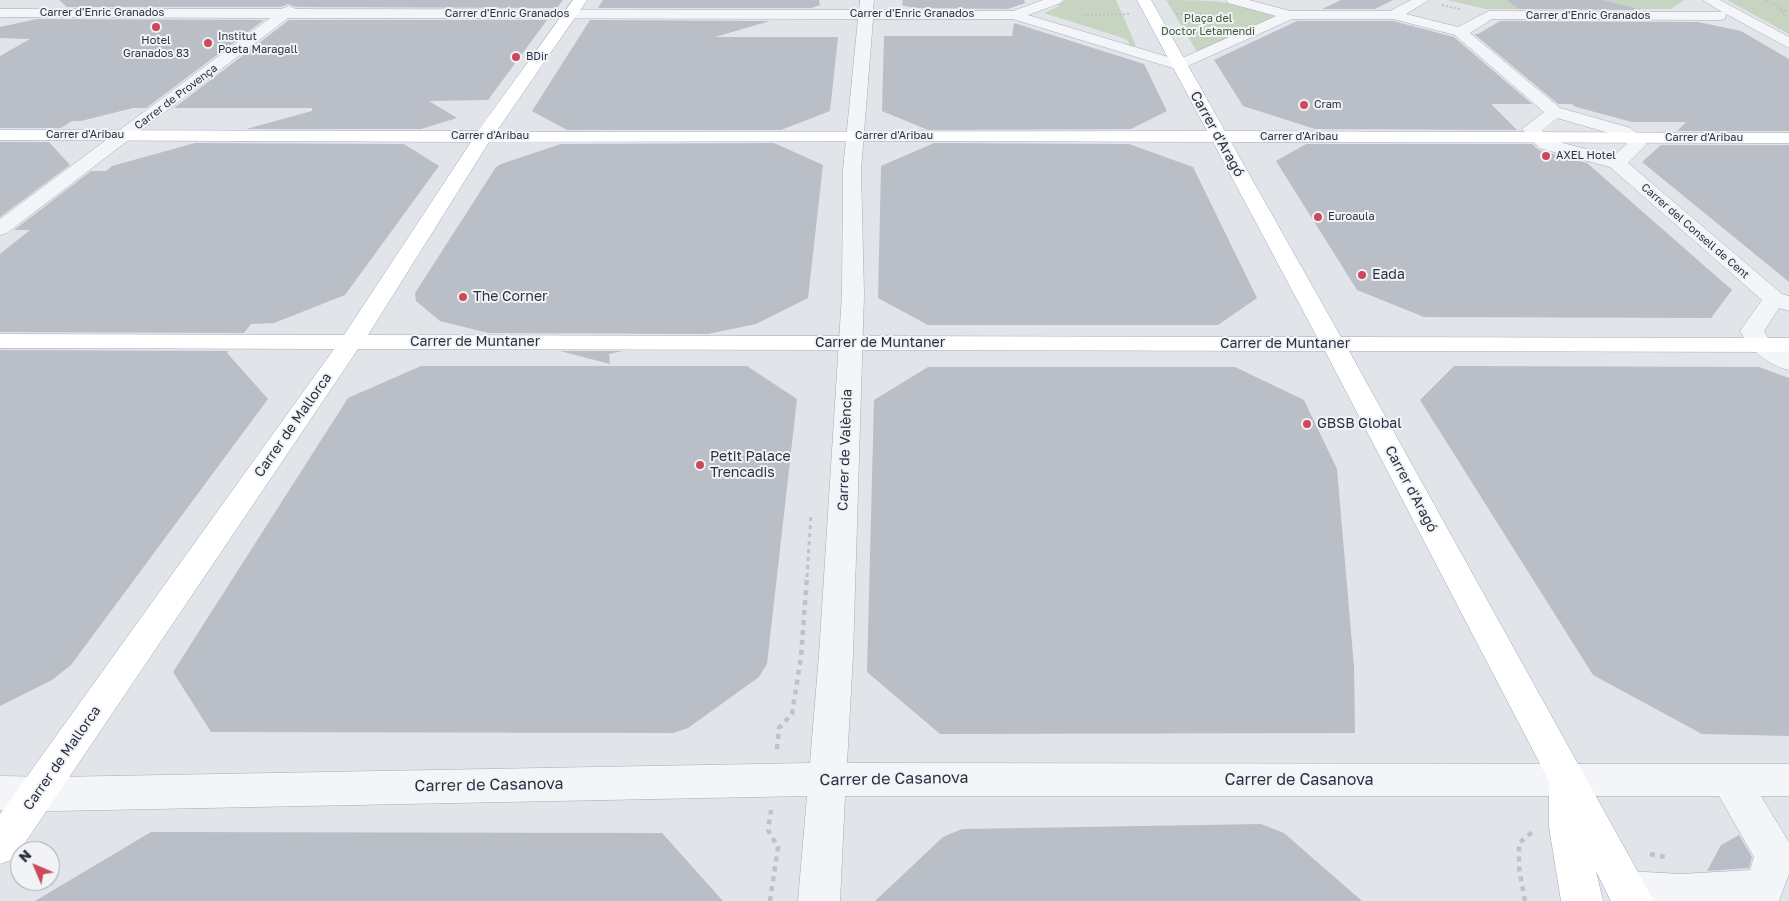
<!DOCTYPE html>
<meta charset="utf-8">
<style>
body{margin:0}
#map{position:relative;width:1789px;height:901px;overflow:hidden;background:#e1e5ea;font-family:"Golos Text",sans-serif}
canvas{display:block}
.north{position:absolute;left:10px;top:841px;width:50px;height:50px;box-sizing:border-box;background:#f1f3f7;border:1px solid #a1a6ae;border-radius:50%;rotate:315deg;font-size:14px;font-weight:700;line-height:20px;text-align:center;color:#2a3241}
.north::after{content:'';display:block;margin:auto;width:18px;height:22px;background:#cd485b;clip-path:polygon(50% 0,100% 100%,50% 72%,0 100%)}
</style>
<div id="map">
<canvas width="1789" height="901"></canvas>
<div class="north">N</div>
</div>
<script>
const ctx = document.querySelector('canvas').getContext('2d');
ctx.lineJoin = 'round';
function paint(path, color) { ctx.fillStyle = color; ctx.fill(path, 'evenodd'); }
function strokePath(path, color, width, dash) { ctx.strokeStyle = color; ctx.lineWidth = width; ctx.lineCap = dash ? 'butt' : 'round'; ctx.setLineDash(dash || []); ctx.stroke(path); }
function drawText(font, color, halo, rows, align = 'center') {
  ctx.font = font + ' "Golos Text",sans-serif'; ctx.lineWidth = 4; ctx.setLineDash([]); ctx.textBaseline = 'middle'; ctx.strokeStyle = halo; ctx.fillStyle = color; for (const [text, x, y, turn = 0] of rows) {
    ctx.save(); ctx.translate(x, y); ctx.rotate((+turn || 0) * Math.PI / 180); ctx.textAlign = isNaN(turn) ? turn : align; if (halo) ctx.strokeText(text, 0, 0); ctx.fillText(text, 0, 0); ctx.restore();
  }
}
paint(new Path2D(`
 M1066 0H1116L1136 46H1130L1128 41 1123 38 1044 13 1060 6 1055 4Z
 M1166 0C1194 0 1258 0 1277 19L1199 55Z
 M1447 0H1507L1511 3H1606L1602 0H1684L1671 9H1486Z
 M1727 0H1789V34Z`), '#c7d4c2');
paint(new Path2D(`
 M59 0H563L557 8 296 7 288 4 281 7H67Z
 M603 0H819L820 5 811 8H598Z
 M903 0H1024L1025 3 1008 9 913 8 902 5Z
 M1341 0H1393L1375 9H1322Z
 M1507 0H1602L1642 10 1519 9Z
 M37 19 264 20 146 108H133L81 121H72L61 128H0V56L30 39 0 38V27Z
 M289 20H547L488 100 429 101 457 118 421 129H246L312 111V108H174Z
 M590 20 770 21 715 37H838L830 111 781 130H567L532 111Z
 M1297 21H1393L1454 37 1532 104H1491L1517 130 1315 129 1243 106 1214 60Z
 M1500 21 1698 22 1741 31 1789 59V131H1677L1686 122H1632L1576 107 1572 104H1558L1474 34H1478Z
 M1014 23 1144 64 1167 111 1131 129 928 130 882 111 884 36H1012Z
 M0 142H49L70 165 0 217Z
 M195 143 404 144 439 166 345 295 274 323 251 324 244 333 0 332V254L30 230H14L91 171H106L112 166Z
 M774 143 823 165 808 298 756 324 708 334 488 333 440 321 416 301 415 293 496 167 501 164 561 144Z
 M934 143 1129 144 1193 167 1257 298 1218 325H928L878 298 881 166Z
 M1306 144H1532L1539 150 1587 163 1732 290 1711 318 1424 317 1357 290 1276 161Z
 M1661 145H1789V282L1642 162Z
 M0 350 229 351 227 353 268 399 71 665 52 680 0 706Z
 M560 351H623L609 354 610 364Z
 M421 366H747L797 399 767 664 759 677 688 728 673 733 211 732 173 672 348 398Z
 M1454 366 1759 367 1789 378V736L1702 734 1593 675 1420 400Z
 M928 367H1235L1304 400 1337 469 1354 667 1355 733 940 734 867 672 874 400Z
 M1261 824 1284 833 1362 901H875L943 837 962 829Z
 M151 832 662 833 723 901H35Z
 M1739 835 1752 857 1749 868 1707 871 1721 845Z`), '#b9bec7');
const minor = new Path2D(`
 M860 0H874L873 10 1013 11 1043 0H1063L1061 3 1028 15 1178 60 1276 16 1228 3 1226 0H1249L1290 11H1390L1411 0H1429L1406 14 1458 27 1489 11 1722 12 1703 0H1720L1789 37V48L1726 14 1725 19 1720 20 1492 19 1470 33 1560 108 1631 128 1647 144 1628 163 1782 294 1789 296V311L1779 308 1764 331 1769 340 1789 352V370C1767 365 1751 350 1740 331L1762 300 1610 167 1539 148 1522 129 1544 112 1455 35 1393 19H1292L1179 70 1013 19H873L861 170 864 294 853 655 847 763 1789 764V796H1761L1789 842V874L1779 901H1611L1607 891 1613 877 1627 871 1681 874 1750 870 1754 857 1719 796H845L840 901H798L807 796 55 811 0 810V776L55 777 810 763 819 655 842 294 843 170 858 19 288 18 7 233 0 235V219L270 18 0 17V9H281L289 6 296 9 859 10ZM1557 118 1619 136 1627 144 1613 156 1551 140 1542 130Z`);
const major = new Path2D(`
 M573 0H587L496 132 1207 131 1137 0H1151L1225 131 1789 133V143L1231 142 1341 337 1789 338V352L1349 351 1654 901H1611L1596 871 1603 901H1561L1549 827V781L1325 351 358 349 14 859 0 864V814L334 349 0 348V334L344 335 471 142 0 140V130L478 131ZM927 141 1213 142 1317 337 368 335 489 142Z`);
strokePath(minor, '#a6acb4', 1);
strokePath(major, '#a1a9b5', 1);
strokePath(new Path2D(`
 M1766 0 1780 7 1785 16
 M1442 5 1460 9
 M1780 11 1789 10
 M1176 14H1219
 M1083 15 1129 14`), '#bfc2c8', 2, [2, 2]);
strokePath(new Path2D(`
 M807 577 811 514`), '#bfc2c8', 3, [4, 4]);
strokePath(new Path2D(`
 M777 749 779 728 792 714 801 657 807 576
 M1650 854 1665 857
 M770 901 778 847 768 830 771 810
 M1525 901 1519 868V843L1535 830`), '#bfc2c8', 4.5, [5, 5]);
paint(minor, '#f4f5f8');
paint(major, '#fff');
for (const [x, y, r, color] of [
 [156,27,5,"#cd485b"],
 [208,43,5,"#cd485b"],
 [516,57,5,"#cd485b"],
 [1304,105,5,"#cd485b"],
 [1546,156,5,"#cd485b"],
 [1318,217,5,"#cd485b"],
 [1362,275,5,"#cd485b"],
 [463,297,5,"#cd485b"],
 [1307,424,5,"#cd485b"],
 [700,465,5,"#cd485b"]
]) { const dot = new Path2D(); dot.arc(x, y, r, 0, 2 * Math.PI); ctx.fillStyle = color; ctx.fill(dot); strokePath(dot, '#f1f3f7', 2); }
drawText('11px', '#2a3241', '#f1f3f7', [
 ["Carrer d'Enric Granados",102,13],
 ["Carrer d'Enric Granados",507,14],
 ["Carrer d'Enric Granados",912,14],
 ["Carrer d'Enric Granados",1588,16],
 ["Carrer de Provença",176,97,-37],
 ["Carrer d'Aribau",85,135],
 ["Carrer d'Aribau",490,136],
 ["Carrer d'Aribau",894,136],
 ["Carrer d'Aribau",1299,137],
 ["Carrer d'Aribau",1704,138],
 ["Carrer del Consell de Cent",1695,231,41]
]);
drawText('11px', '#3e5d37', '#f1f3f7', [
 ["Plaça del",1208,19],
 ["Doctor Letamendi",1208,32]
]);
drawText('11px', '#2a3241', '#f1f3f7', [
 ["Institut",218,37],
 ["Poeta Maragall",218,50],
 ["Hotel",156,41,"center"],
 ["Granados 83",156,54,"center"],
 ["BDir",526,57],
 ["Cram",1314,105],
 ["AXEL Hotel",1556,156],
 ["Euroaula",1328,217]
], 'left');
drawText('14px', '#2a3241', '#f1f3f7', [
 ["Carrer d'Aragó",1217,134,61],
 ["Carrer de Muntaner",475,342],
 ["Carrer de Muntaner",880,343],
 ["Carrer de Muntaner",1285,344],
 ["Carrer de Mallorca",293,425,-55],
 ["Carrer de València",845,450,-88],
 ["Carrer d'Aragó",1411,489,62],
 ["Carrer de Mallorca",62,758,-55]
]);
drawText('14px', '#2a3241', '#f1f3f7', [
 ["Eada",1372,275],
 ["The Corner",473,297],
 ["GBSB Global",1317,424],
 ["Petit Palace",710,457],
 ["Trencadis",710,473]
], 'left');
drawText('16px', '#2a3241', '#f1f3f7', [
 ["Carrer de Casanova",894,779,-1],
 ["Carrer de Casanova",1299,780],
 ["Carrer de Casanova",489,785,-1]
]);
</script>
